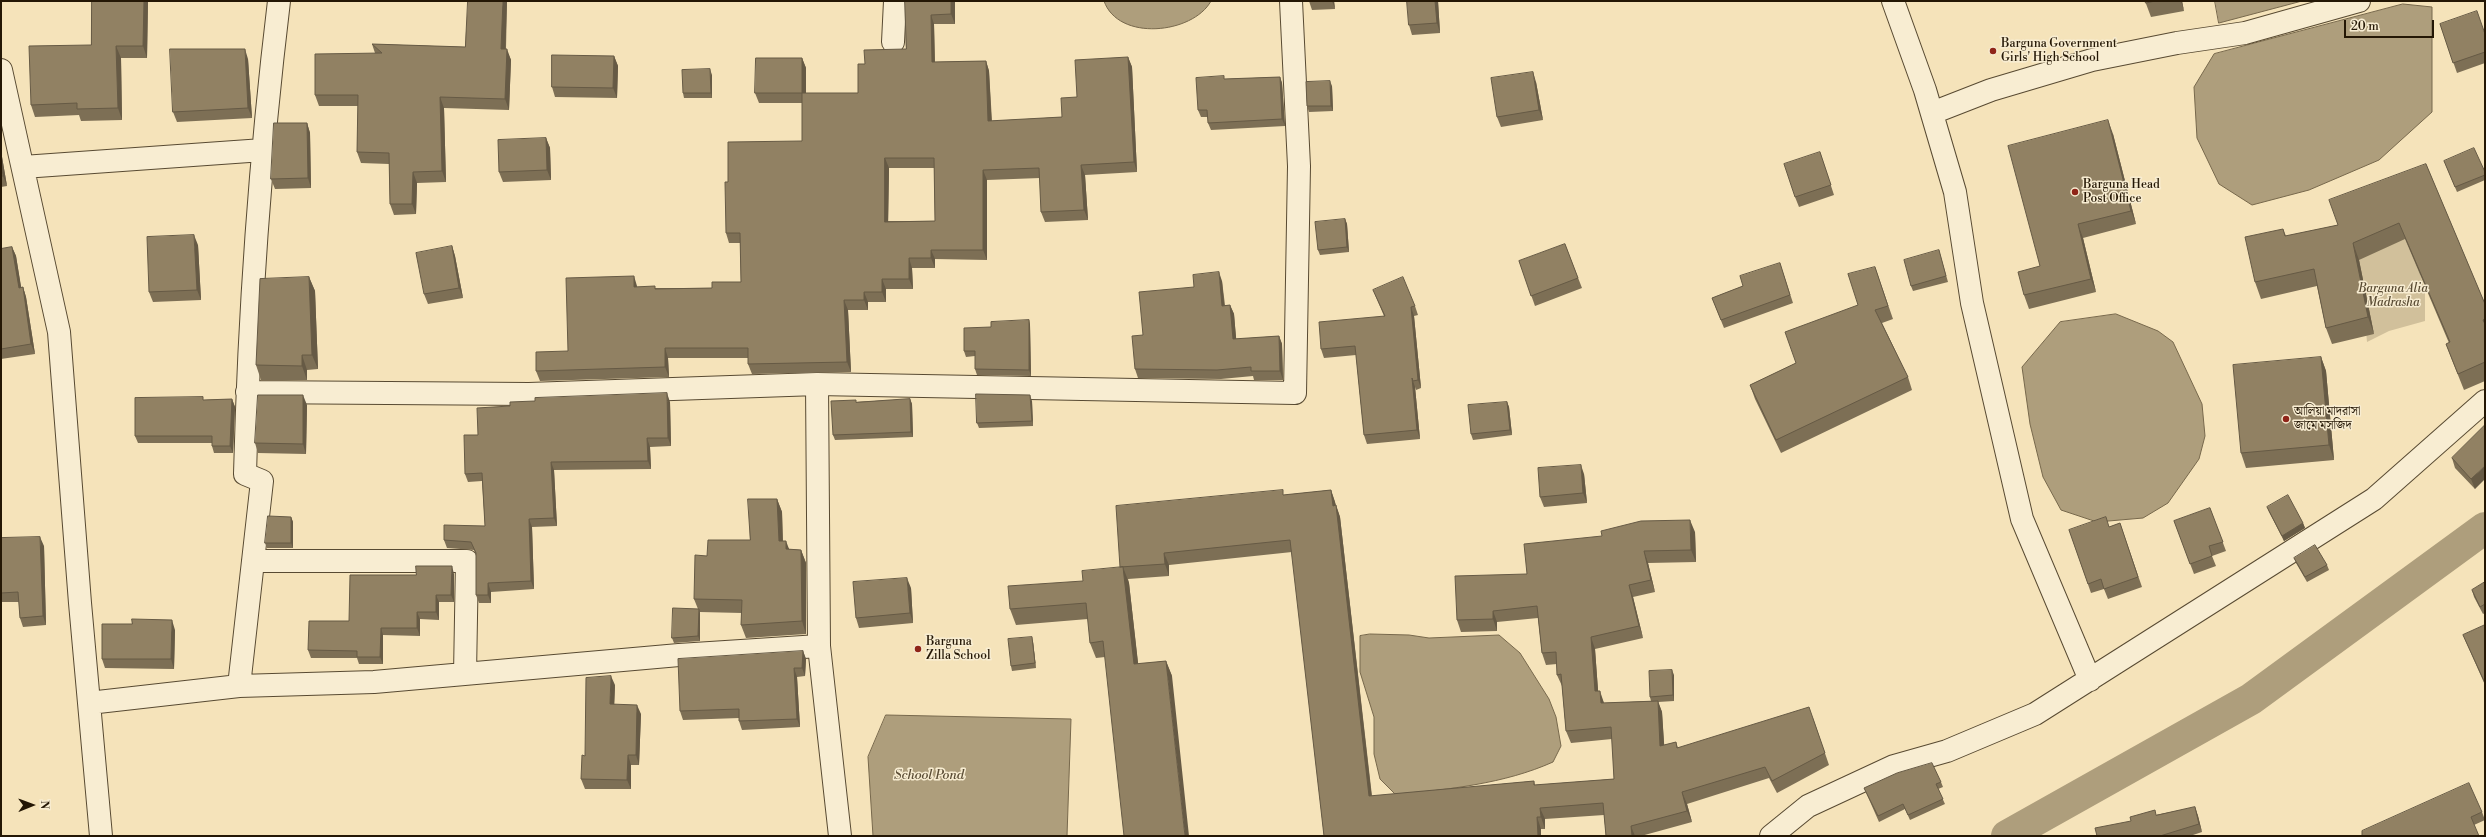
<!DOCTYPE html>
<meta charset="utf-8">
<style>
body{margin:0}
#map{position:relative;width:2486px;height:837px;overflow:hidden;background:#f5e3ba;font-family:"Libre Bodoni",serif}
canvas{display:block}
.frame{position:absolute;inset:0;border:2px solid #241705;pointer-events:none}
.north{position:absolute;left:12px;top:785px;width:40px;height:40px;-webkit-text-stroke:3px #f8edd2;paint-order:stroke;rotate:89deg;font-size:11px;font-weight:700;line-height:16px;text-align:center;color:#241705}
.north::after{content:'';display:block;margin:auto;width:14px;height:18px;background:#241705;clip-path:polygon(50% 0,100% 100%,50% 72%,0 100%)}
.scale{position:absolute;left:2344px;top:20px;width:90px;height:18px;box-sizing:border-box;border:2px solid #241705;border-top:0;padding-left:5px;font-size:12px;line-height:14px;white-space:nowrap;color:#241705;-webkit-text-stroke:3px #f8edd2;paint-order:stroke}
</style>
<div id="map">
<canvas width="2486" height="837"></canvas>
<div class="frame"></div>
<div class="north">N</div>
<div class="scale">20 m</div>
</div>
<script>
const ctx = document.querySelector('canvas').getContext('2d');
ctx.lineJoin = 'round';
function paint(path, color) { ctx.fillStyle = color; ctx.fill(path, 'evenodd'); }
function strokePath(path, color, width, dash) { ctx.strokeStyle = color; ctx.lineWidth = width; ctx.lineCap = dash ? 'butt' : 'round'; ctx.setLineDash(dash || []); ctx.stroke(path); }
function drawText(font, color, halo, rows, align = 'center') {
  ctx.font = font + ' "Libre Bodoni","Noto Serif Bengali",serif'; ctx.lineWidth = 3; ctx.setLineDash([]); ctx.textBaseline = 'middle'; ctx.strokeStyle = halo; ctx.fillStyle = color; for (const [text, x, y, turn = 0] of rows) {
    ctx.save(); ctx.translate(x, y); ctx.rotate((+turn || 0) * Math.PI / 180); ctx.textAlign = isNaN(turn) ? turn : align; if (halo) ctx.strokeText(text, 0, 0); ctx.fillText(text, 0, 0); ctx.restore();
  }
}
paint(new Path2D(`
 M2409 235 2425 291V321L2389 331 2367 342 2363 298 2353 250Z`), '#d1c09b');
const water = new Path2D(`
 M1104 1H1211C1193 34 1118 42 1104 1Z
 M2215 1H2302L2219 23Z
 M2403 4 2432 7V112L2379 160 2309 190 2252 205 2219 184 2197 138 2194 87 2214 54Z
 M2116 314 2158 331 2173 342 2202 404 2205 436 2199 459 2168 503 2143 518 2097 522 2061 510 2043 477 2030 424 2022 367 2060 322Z
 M1370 634 1409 635 1429 638 1499 635 1520 653 1549 699 1556 717 1561 746 1553 762C1504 784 1449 789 1396 795L1380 779 1374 754V717L1360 672V636Z
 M886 715 1071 719 1067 836H873L868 757Z`);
paint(water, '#ae9e7c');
strokePath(water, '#77684c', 1);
strokePath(new Path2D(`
 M2007 836 2251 699 2485 528`), '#ae9e7c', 32);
const minor = new Path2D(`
 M1893 1 1925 90 1955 192 1972 303 2022 519 2090 680
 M893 42 895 1
 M1 70 59 332 80 603 101 836
 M1932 113 1991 90 2092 60 2177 43 2245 33 2359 1
 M23 167 263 150
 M247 392 529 394 817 384 1295 393 1299 166 1291 1
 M253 561H467L465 674
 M819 646 840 836
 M239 686 262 481 245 474C249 316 260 158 279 1
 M89 703 239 686 374 682 679 655 819 646 817 384
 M1771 836 1808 806 1894 766 1947 751 2035 714 2374 499 2485 401`);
strokePath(minor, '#584a32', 24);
strokePath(minor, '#f8edd2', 22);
paint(new Path2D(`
 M92 1H148L147 58H121L122 120 81 121 79 115 35 117 31 105 91 45Z
 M507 1 506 49 511 60 509 110 444 108 446 182 417 183 416 214 394 215 390 204 389 164 361 163 357 152 358 106H319L315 95 375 53 372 44 465 47Z
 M905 1H955V24H934L935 62 986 61 989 71 992 121 1062 117 1077 97 1128 57 1132 67 1137 172 1085 175 1088 220 1045 222 1041 212 1040 178 987 180V260L935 259V268H912L913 289H886V302H868V310H848L851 372 752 374 748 364V358H668L669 377 540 381 536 371 568 351 637 287 656 288H712L741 282 740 243H729L726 233 728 182 802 141V103H759L755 93 802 58 806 68V93H858L865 64 906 49ZM889 168H934L935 221H888Z
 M1309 1H1334L1335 9 1312 10Z
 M1407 1H1438L1440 33 1412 35 1409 25Z
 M2145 1H2182L2184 11 2151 17Z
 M2440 24 2485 33V63L2457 73Z
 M614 56 618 66 617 98 555 97 552 87Z
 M248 59 252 118 177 122 173 112Z
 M712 75V98H684L683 93Z
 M1280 77 1282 83 1285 126 1211 130 1208 123V117H1201L1198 110 1225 79Z
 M1536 82 1543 120 1501 127 1497 117Z
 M1332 86 1333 111 1309 112 1307 106Z
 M307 123 310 133 311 188 275 189 271 179Z
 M2113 134 2136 224 2083 238 2096 292 2029 309 2024 295Z
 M546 138 550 148 551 180 503 182 499 172Z
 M1 151 7 186 1 187Z
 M1820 152 1834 195 1799 207 1795 197Z
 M2444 161 2485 172V180L2457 192Z
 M2426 164 2485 304V381L2464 390 2452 360 2446 344 2449 343 2405 239 2359 260 2374 334 2332 344 2326 328 2317 286 2261 299 2255 282 2283 229 2286 236 2338 225Z
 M1345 219 1347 224 1349 252 1320 255 1318 250Z
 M1565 244 1582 288 1535 306 1519 261Z
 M198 245 201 300 153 302 149 292Z
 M452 246 455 256 463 298 428 304 424 294Z
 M12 247 16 256 21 288 23 287 26 297 35 354 1 359V249Z
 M1939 250 1948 282 1913 291 1911 286Z
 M1780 263 1793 303 1724 328 1712 298 1743 286Z
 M1875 267 1893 319 1882 323 1908 377 1912 390 1781 453 1755 399 1750 385 1796 363 1858 305Z
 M309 277 315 291 318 369 307 370V380H261L256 365Z
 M1222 281 1225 305H1230L1234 314 1236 339 1279 336 1282 344 1283 380H1254L1253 376 1221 379 1138 378 1135 369 1143 335 1194 287Z
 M1373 290 1415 306 1418 315 1414 316 1421 388 1416 390 1415 387 1420 439 1367 444 1364 435 1356 355 1324 358 1321 349 1384 316Z
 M1029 320 1030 325 1031 376 977 375 975 369V356L966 357 964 351 991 327Z
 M2321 357 2326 371 2334 460 2246 468 2241 453Z
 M232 399 235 407 233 453H214L212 446V443H138L135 436 204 400Z
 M910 399 912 404 913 437 835 440 833 435 857 402Z
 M535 401 670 402 671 446 650 447 651 469 554 470 557 526 532 527 534 589 491 592V603H479L476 595V556L474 550 447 548 444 540 485 526 482 481 468 482 465 474 478 435 510 406Z
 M1032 401 1033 426 979 428 977 423Z
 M1507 402 1509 407 1512 435 1473 440 1471 434Z
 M307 405 306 454 258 453 255 443Z
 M2485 425 2475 489 2455 468 2452 458Z
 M1584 474 1587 503 1544 507 1540 497Z
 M1331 490 1340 517 1372 796 1534 781 1535 785 1614 779 1612 739 1571 743 1566 731 1562 686 1557 675V664L1546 665 1542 653 1538 618 1497 622V631L1461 632 1457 620 1527 574 1695 532 1696 562 1648 563 1655 592 1633 597 1643 638 1595 649 1598 691 1604 703 1651 701 1650 697 1674 675V701L1658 702 1662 712 1664 745 1676 742 1678 748 1813 718 1829 765 1777 793 1769 778 1687 804 1692 822 1641 836H1606L1604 815 1545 819V829H1541V836H1324L1292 552 1169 565V576L1128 579 1129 583 1138 664 1166 661 1172 676 1105 657 1096 658 1090 643 1088 619 1016 625 1010 609 1083 581 1120 567 1284 495Z
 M777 499 782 512 783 541 789 549 801 550 806 563V634L746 638 741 625 742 613 700 612V641L674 643 672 638 698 609 694 599 707 556 750 540Z
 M2267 507 2303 523 2305 528 2284 541 2269 512Z
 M2210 508 2226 551 2212 556 2216 566 2194 574 2174 521Z
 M291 517 293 522V548H267L265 543Z
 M2120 523 2142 587 2108 599 2104 589 2091 593 2069 530 2109 527Z
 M1 538 44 546 46 625 23 627 20 618 19 602H1Z
 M2294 558 2327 565 2329 570 2307 582 2296 563Z
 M454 574V602H439V620L420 619V636L383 635V664H359L357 658H311L308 650 349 621 416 575Z
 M2485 582V613L2483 614 2474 597 2472 590Z
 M911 588 913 623 859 628 856 618Z
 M2485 625V685L2466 642 2463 635Z
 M175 630 174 669 105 668 102 659Z
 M1033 642 1036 668 1012 671 1011 666Z
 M803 651 806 659 805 676 797 677 800 727 742 730 739 721V718L683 720 680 711Z
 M615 685 614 704 641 714 639 765H631V789H585L581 779 585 756Z
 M1941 782 1943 787 1938 789 1945 804 1910 820 1905 809 1879 822 1864 788Z
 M2195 807 2198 816 2202 832 2190 836H2097L2156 815Z
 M2482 812 2485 820 2474 825 2362 836Z`), '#7d6f55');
paint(new Path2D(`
 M144 1H148L147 58 143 46Z
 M503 1H507L505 60 501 49Z
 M951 1H955V24L951 14Z
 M1332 1H1334L1335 9Z
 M1435 1H1438L1440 33 1437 23Z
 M2181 1H2182L2184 11Z
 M931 15 934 24 935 72 932 62Z
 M116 46 121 58 122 120 118 108Z
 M245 49 248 59 252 118 248 108Z
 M507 49 511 60 509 110 505 99Z
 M614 56 618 66 617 98 613 88Z
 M1128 57 1132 67 1137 172 1134 162Z
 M802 58 806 68V103L802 93Z
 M986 61 989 71 992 131 988 121Z
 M710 69 712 75V98L711 93Z
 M1533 72 1536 82 1543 120 1539 110Z
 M1280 77 1282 83 1285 126 1282 119Z
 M1330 81 1332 86 1333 111 1331 106Z
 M440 97 444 108 446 182 442 171Z
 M2108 120 2113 134 2136 224 2131 211Z
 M307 123 310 133 311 188 308 178Z
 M546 138 550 148 551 180 547 170Z
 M1 151 7 186 3 176 1 162Z
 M885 158 889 168 888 231 885 222Z
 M1081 165 1085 175 1088 220 1084 210Z
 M983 170 987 180V260L983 250Z
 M413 172 417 183 416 214 412 204Z
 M1345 219 1347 224 1349 252 1347 247Z
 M2078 224 2083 238 2096 292 2091 279Z
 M194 235 198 245 201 300 197 290Z
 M2353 243 2359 260 2374 334 2368 317Z
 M452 246 455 256 463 298 459 288Z
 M12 247 16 256 23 298 19 288Z
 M931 250 935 259V268L931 258Z
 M909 258 912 268 913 289 909 279Z
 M1219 272 1222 281 1225 314 1222 306Z
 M634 276 637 286 638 297 634 287Z
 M309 277 315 291 318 369 312 355Z
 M882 279 886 289V302L882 292Z
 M23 287 26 297 35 354 31 344Z
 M864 292 868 302V310L864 300Z
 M844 300 848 310 851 372 847 362Z
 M1230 305 1234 314 1237 348 1233 339Z
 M1411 307 1414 316 1421 388 1418 380Z
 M1029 320 1030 325 1031 376 1029 370Z
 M1279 336 1282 344 1283 380 1280 371Z
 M665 348 668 358 669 377 665 367Z
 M302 355 307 370V380L302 366Z
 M2321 357 2326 371 2334 460 2329 445Z
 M1412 378 1415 387 1420 439 1417 430Z
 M667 393 670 402 671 446 668 438Z
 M303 395 307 405 306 454 303 444Z
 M1030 395 1032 401 1033 426 1032 421Z
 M232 399 235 407 233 453 230 446Z
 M910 399 912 404 913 437 911 432Z
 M1507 402 1509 407 1512 435 1510 430Z
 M647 438 650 447 651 469 648 461Z
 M551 462 554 470 557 526 554 518Z
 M1581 465 1584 474 1587 503 1583 493Z
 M2485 466V479L2475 489 2471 479Z
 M1331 490 1335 502 1337 517 1333 506Z
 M777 499 782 512 783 554 779 541Z
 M1336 505 1340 517 1373 808 1369 796Z
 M291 517 293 522V548L291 543Z
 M529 519 532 527 534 589 531 581Z
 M1690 520 1695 532 1696 562 1691 550Z
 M2303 523 2305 528 2284 541 2282 536Z
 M40 537 44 546 46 625 43 616Z
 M786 541 791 554 786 549Z
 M801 550 806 563V634L802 621Z
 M1644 551 1648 563 1655 592 1651 580Z
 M1164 553 1169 565V576L1165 564Z
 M452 566 454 574V602L451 595Z
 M1123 567 1129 583 1140 680 1134 664Z
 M907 578 911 588 913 623 910 613Z
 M488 583 491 592V603L488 595Z
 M1629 585 1633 597 1643 638 1639 626Z
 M436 595 439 602V620L436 612Z
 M699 609 700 614V641L698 636Z
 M1493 611 1497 622V631L1493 619Z
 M417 612 420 619V636L417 628Z
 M172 620 175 630 174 669 171 659Z
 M381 628 383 635V664L380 657Z
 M1032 637 1033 642 1036 668 1035 663Z
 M1591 637 1595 649 1599 703 1595 691Z
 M803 651 806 659 805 676 802 668Z
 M1166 661 1172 676 1189 836H1185Z
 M794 668 797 677 800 727 797 719Z
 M1672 670 1674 675V701L1673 695Z
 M611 676 615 685 614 713 610 704Z
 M1600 691 1604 703H1601Z
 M1658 701 1662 712 1665 757 1660 746Z
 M637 705 641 714 639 765 636 755Z
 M628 755 631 765V789L627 780Z
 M1682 792 1687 804 1692 822 1687 811Z
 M2195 807 2198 816 2202 832 2199 824Z
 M1540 808 1545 819V829L1541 817Z
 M1537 817 1541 829V836H1538Z
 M1631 826 1635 836H1632Z`), '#665a45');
const building = new Path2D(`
 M92 1H144L143 46H116L118 108 77 109V103L31 105 29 46 91 45Z
 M468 1H503L501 49H507L505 99 440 97 442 171 413 172 412 204H390L389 153 357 152 358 95H315V54L382 53 372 44 465 47Z
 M905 1H951V14L931 15 932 62 986 61 988 121 1062 117 1061 98 1077 97 1075 60 1128 57 1134 162 1081 165 1084 210 1041 212 1039 168 983 170V250H931V258H909V279H882V292H864V300H844L847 362 748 364V348H665V367L536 371V352L568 351 566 278 634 276V287L655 286V289L712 288V282H741L740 233H726L725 182H728V142L802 141V93H858V64H865L864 50 906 49ZM885 158H934L935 221 885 222Z
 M1407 1H1435L1437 23 1409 25Z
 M2145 1H2155L2146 3Z
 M2477 11 2485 34V52L2453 63 2440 24Z
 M170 49H245L248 108 173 112Z
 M552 55 614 56 613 88 552 87Z
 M756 58H802V93H755Z
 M710 69 711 93H683L682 70Z
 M1533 72 1539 110 1497 117 1491 78Z
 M1224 76V79L1280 77 1282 119 1208 123 1207 110H1198L1196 78Z
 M1330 81 1331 106H1307L1306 82Z
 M2108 120 2131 211 2078 224 2091 279 2024 295 2018 272 2040 266 2008 146Z
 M274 123H307L308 178 271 179Z
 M546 138 547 170 499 172 498 140Z
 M2474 148 2485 172V175L2455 187 2444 161Z
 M1820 152 1831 185 1795 197 1784 164Z
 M1 162 3 176H1Z
 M2426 164 2485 304V319L2483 320 2485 324V362L2458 374 2446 344 2450 342 2399 223 2353 243 2368 317 2326 328 2314 269 2255 282 2245 237 2283 229 2285 236 2338 225 2329 200Z
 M1345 219 1347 247 1318 250 1315 222Z
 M194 235 197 290 149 292 147 237Z
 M1565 244 1578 278 1531 296 1519 261Z
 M452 246 459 288 424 294 416 253Z
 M12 247 19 288 23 287 31 344 1 349V249Z
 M1939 250 1946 276 1911 286 1904 260Z
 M1780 263 1790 295 1721 320 1712 298 1743 286 1740 276Z
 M1875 267 1888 306 1875 310 1908 377 1776 440 1750 385 1796 363 1785 332 1858 305 1848 274Z
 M1219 272 1222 306 1230 305 1233 339 1279 336 1280 371H1251V367L1217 370 1135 369 1132 336 1143 335 1139 292 1194 287 1193 275Z
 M309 277 312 355H302V366L256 365 260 279Z
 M1403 277 1415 306 1411 307 1418 380 1413 381 1412 378 1417 430 1364 435 1355 346 1321 349 1319 322 1385 316 1373 290Z
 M1029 320V370L975 369V351H964V328L991 327V322Z
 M2321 357 2329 445 2241 453 2233 365Z
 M667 393 668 438H647L648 461 551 462 554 518 529 519 531 581 488 583V595H476V553L471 542 444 540V525L485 526 482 473 465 474 464 435H478L477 408 510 406V402L535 401V398Z
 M976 394 1030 395 1032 421 977 423Z
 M258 395H303V444L255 443Z
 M203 397V400L232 399 230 446H212V436H135V398Z
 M910 399 911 432 833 435 831 401 856 400V402Z
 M1507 402 1510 430 1471 434 1468 405Z
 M2485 425V466L2471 479 2452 458Z
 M1581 465 1583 493 1540 497 1538 468Z
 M1283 490V495L1331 490 1333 506 1336 505 1369 796 1534 781V785L1614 779 1611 727 1566 731 1561 674 1557 675 1556 652 1542 653 1537 606 1493 611V619L1457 620 1455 576 1527 574 1524 544 1602 536 1601 531 1641 521 1690 520 1691 550 1644 551 1651 580 1629 585 1639 626 1591 637 1595 691H1600L1601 703 1658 701 1660 746 1676 742 1677 748 1809 707 1825 753 1772 781 1765 767 1682 792 1687 811 1631 826 1632 836H1606L1603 803 1540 808 1541 817H1537L1538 836H1324L1290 540 1164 553 1165 564 1120 567 1116 506Z
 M2288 495 2303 523 2282 536 2267 507Z
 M748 499H777L779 541H786V549L801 550 802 621 741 625 742 600 694 599 695 555 707 556 708 540H750Z
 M2210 508 2223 542 2209 546 2212 556 2190 564 2174 521Z
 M268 516 291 517V543H265Z
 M2106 517 2109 527 2120 523 2138 577 2104 589 2101 579 2088 584 2069 530Z
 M40 537 43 616 20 618 18 592 1 593V538Z
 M2315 545 2327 565 2305 577 2294 558Z
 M416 566H452L451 595H436V612H417V628H381L380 657H357V651L308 650 309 621H349L350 575H416Z
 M1123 567 1134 664 1166 661 1185 836H1124L1103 641 1090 643 1086 603 1010 609 1008 586 1083 581 1082 571Z
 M907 578 910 613 856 618 853 582Z
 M2485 582V604L2480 607 2472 590Z
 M673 608 699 609 698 636 672 638Z
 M132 619 172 620 171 659H102V624H132Z
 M2485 625V683L2463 635Z
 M1032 637 1035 663 1011 666 1008 639Z
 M803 651 802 668H794L797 719 739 721V709L680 711 678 659Z
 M1672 670 1673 695 1650 697 1649 671Z
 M611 676 610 704 637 705 636 755H628L627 780 581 779 582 755 585 756 586 678Z
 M1932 763 1941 782 1936 784 1943 799 1908 815 1903 804 1878 816 1864 788 1897 773Z
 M2469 783 2482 812 2471 817 2479 836H2362V831Z
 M2195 807 2199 824 2160 836H2097L2095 828 2131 821 2130 817 2155 810 2156 815Z`);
paint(building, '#918163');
strokePath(building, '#665a45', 1);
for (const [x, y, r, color] of [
 [1993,51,4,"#8f2418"],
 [2075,192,4,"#8f2418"],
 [2286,419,4,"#8f2418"],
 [918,649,4,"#8f2418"]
]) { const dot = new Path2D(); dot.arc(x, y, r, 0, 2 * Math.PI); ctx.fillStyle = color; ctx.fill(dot); strokePath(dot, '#f8edd2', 1.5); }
drawText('12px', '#241705', '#f8edd2', [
 ["Barguna Government",2001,44],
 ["Girls' High School",2001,58],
 ["Barguna Head",2083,185],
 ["Post Office",2083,199],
 ["আলিয়া মাদরাসা",2294,412],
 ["জামে মসজিদ",2294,426],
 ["Barguna",926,642],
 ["Zilla School",926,656]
], 'left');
drawText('italic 12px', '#584a32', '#f8edd2', [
 ["Barguna Alia",2393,289],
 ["Madrasha",2393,303]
]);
drawText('italic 13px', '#5b4d35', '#f8edd2', [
 ["School Pond",929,776]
]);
</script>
